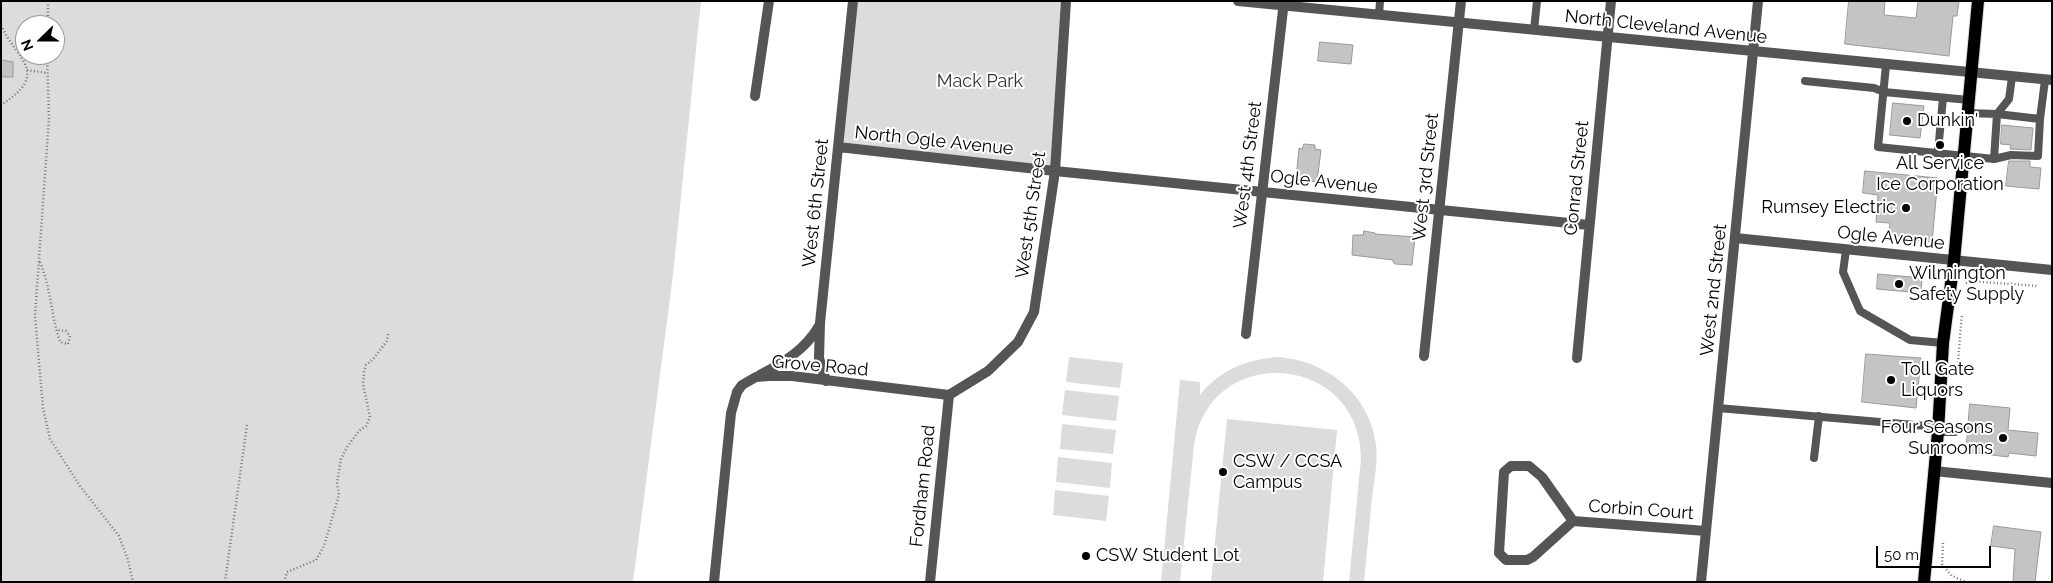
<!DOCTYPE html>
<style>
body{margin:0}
#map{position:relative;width:2053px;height:583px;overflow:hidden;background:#fff;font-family:Raleway,sans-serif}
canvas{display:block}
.frame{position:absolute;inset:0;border:2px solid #000;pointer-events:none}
.north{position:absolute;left:15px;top:15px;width:50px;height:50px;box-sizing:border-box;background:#fff;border:1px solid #999;border-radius:50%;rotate:248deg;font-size:14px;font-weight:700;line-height:20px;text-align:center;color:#000}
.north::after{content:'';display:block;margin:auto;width:18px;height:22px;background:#000;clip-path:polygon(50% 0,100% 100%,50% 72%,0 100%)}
.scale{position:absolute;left:1876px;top:546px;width:115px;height:22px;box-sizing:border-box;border:2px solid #000;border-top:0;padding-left:6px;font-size:15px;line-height:18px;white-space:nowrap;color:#000;-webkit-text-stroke:4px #fff;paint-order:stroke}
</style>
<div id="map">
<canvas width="2053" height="583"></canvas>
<div class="frame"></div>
<div class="north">N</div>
<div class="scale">50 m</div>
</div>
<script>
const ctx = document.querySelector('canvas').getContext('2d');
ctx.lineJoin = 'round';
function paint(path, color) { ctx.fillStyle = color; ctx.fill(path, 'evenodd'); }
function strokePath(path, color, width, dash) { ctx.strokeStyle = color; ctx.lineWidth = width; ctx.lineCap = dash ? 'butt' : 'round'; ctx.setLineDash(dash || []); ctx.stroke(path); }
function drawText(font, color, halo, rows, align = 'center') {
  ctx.font = font + ' Raleway,sans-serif'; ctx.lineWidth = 4; ctx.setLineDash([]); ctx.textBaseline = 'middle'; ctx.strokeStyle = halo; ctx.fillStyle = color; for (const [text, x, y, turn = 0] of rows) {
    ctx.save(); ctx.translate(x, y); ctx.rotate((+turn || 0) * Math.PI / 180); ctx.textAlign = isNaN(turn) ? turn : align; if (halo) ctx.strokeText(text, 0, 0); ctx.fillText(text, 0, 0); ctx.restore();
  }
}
paint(new Path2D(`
 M1 1H701L673 275 633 582H1ZM25 25H55V55H25Z
 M853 1H1066L1055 171 838 147Z
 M1069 357 1123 363 1120 388 1066 382Z
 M1277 357C1326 360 1370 394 1376 445 1378 463 1374 481 1372 498 1369 526 1367 554 1364 582H1349L1361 459C1361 353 1210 341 1194 445L1180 582H1161L1180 380 1200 382V395C1220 370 1245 360 1277 357Z
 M1065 390 1119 396 1116 421 1062 415Z
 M1227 419 1337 430 1323 582H1211Z
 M1062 424 1116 430 1113 454 1060 449Z
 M1058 457 1112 463 1110 488 1056 482Z
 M1055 490 1109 496 1106 521 1053 515Z`), '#dcdcdc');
const building = new Path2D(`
 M1849 1H1885L1884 15 1916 18 1918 1H1959L1957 16H1953L1949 56 1845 44Z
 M1320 42 1353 45 1351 64 1318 61Z
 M1 60 13 62V77H1Z
 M1893 103 1924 106 1920 138 1890 135Z
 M2002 125 2033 128 2031 150 2010 149 2011 145 2001 144Z
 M1304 144 1315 145V149L1321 150 1317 182 1296 179 1299 148 1302 149Z
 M2009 161H2030V167L2041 168 2039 189 2006 186Z
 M1865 171 1938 178 1932 242 1888 238 1890 223 1876 222 1878 195 1863 193Z
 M1364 231 1375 233V234L1415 237 1412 265 1395 264 1393 262V260L1352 255 1353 235H1363Z
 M1878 274 1922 278 1921 293 1877 289Z
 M1866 354 1921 358 1916 408 1862 402Z
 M1970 404 2010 408 2008 430 2038 433 2036 456 2009 453 2008 457 1969 452 1970 443 1967 442Z
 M1994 526 2041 532 2035 582H2013L2015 549 1991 546Z`);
paint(building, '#c4c4c4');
strokePath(building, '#999', 1);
const primary = new Path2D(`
 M1924 582 1938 432 1943 343 1954 261 1978 1`);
strokePath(primary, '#dbdbdb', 14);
strokePath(new Path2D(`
 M48 1V25
 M1 25C16 60 52 72 1 105
 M47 55 49 118 35 316 43 408 50 439 80 486 119 536 128 560 133 582
 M27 70 47 73
 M40 262C51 288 51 316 60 342L68 344 70 336 66 331 56 330
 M1966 283 1971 281 2037 286
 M1957 373 1962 314
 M1943 543 1942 564 1952 576 1966 582
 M225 582 247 425
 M284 582 287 572 316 560 324 546 339 495 337 483 341 459 347 447 359 431 366 426 370 417 363 384 364 372 366 365 374 358 387 341 388 334`), '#777', 2.5, [1, 2.5]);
strokePath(new Path2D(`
 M1379 15 1380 1
 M1534 30 1537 1
 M1886 65 1878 147 1994 159 1997 114 1967 113
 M1805 81 1874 88 1884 92 1969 100
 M1997 114 2040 119 2045 80
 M1997 114 2009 99 2012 77
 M1938 152 1943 98
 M1994 159 2011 155 2038 156 2040 119
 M1846 250 1843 272 1860 311 1910 340 1943 343
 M1718 408 1938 427
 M1938 432H1955
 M1814 458 1819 416`), '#555', 8);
strokePath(new Path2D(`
 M1238 1 2052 80
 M755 96 769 1
 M838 147 1055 171 1589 225
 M1735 238 2052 270
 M1246 334 1284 1
 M1424 356 1461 1
 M1577 358 1611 1
 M760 375C784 362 805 350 819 326
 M826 381 819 358 820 323 853 1
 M949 395 988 371 1018 342 1034 312 1055 171 1066 1
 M1934 471 2052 483
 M1573 521 1542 477 1529 466H1511L1504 472 1499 553 1506 560H1527L1533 557 1573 521 1706 531
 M714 582 731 413 737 392 742 385 756 377 769 376H792L949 395
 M930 582 949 395
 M1701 582 1758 1`), '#555', 10);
strokePath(primary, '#000', 12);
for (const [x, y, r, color] of [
 [1907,121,5,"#000"],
 [1940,145,5,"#000"],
 [1906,208,5,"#000"],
 [1899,284,5,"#000"],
 [1891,380,5,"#000"],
 [2003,438,5,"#000"],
 [1223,472,5,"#000"],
 [1086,556,5,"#000"]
]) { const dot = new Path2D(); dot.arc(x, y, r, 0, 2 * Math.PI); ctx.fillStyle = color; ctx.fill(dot); strokePath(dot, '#fff', 2); }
drawText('18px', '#000', '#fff', [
 ["North Cleveland Avenue",1666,27,6],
 ["North Ogle Avenue",934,141,6],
 ["West 4th Street",1248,165,-83],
 ["West 3rd Street",1426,177,-84],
 ["Conrad Street",1577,178,-84],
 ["Ogle Avenue",1324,182,6],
 ["West 6th Street",816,203,-84],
 ["West 5th Street",1031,215,-82],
 ["Ogle Avenue",1891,238,6],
 ["West 2nd Street",1714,290,-84],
 ["Grove Road",820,366,5],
 ["Fordham Road",923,486,-84],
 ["Corbin Court",1641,510,4]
]);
drawText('18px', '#333', '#fff', [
 ["Mack Park",980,82]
]);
drawText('18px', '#000', '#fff', [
 ["Dunkin'",1917,121],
 ["All Service",1940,164,"center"],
 ["Ice Corporation",1940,185,"center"],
 ["Rumsey Electric",1896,208,"right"],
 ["Wilmington",1909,274],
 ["Safety Supply",1909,295],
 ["Toll Gate",1901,370],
 ["Liquors",1901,391],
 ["Four Seasons",1993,428,"right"],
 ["Sunrooms",1993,449,"right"],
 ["CSW / CCSA",1233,462],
 ["Campus",1233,483],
 ["CSW Student Lot",1096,556]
], 'left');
</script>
